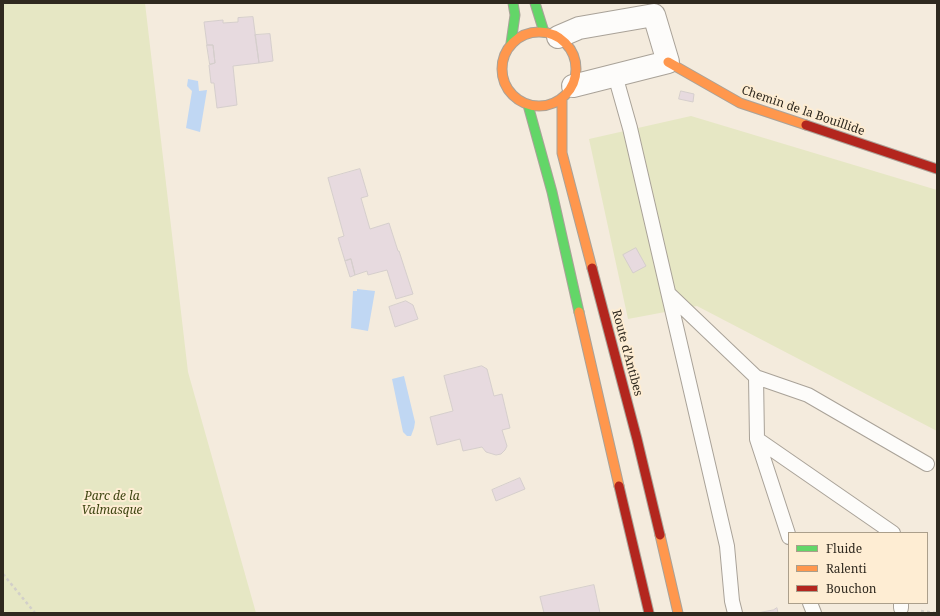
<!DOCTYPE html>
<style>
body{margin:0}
#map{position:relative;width:940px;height:616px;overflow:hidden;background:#f4ebdd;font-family:"Noto Serif",serif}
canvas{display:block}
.frame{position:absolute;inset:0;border:4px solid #2f291f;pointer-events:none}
.legend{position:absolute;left:788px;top:532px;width:140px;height:72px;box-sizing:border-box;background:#feedd3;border:1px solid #ab9f8b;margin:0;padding:5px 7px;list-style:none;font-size:12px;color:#2f291f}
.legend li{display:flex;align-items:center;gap:8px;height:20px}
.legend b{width:20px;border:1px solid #ab9f8b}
</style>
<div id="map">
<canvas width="940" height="616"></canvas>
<div class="frame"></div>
<ul class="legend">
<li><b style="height:5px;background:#63d668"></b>Fluide</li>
<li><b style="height:5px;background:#ff974d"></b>Ralenti</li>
<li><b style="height:5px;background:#b3261e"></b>Bouchon</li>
</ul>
</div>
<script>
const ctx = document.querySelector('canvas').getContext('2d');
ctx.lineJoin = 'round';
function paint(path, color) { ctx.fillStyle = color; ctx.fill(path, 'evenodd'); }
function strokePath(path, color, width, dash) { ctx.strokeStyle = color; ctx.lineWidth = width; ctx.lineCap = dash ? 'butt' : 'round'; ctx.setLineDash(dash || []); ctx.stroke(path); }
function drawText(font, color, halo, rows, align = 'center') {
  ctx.font = font + ' "Noto Serif",serif'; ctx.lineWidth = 4; ctx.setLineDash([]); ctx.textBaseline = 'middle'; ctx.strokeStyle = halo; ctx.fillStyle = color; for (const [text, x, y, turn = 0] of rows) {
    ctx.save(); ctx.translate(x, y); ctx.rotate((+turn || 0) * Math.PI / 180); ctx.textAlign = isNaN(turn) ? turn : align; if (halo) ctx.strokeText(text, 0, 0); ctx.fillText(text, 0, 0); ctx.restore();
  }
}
paint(new Path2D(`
 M3 3H145L188 372 256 613H3Z
 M691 116 937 190V431L697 306 628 319 589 139Z`), '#e6e7c4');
paint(new Path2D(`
 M188 79 198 81 199 91 207 90 200 132 186 128 192 91 187 86Z
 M357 289 375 291 368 331 351 328 353 291H357Z
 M404 376 415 422 414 428 411 436H407L403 432 392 379Z`), '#c0d7f3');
const building = new Path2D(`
 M253 17 259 63 233 66 237 105 217 108 214 83H211L209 65 215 63 213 45H207L204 22 223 20V23L238 22V18Z
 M270 34 273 61 259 63 255 35Z
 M207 45H213L215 63 210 64Z
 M681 91 694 94 693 102 679 99Z
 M360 169 368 196 361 198 370 229 389 223 398 251H399L413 294 396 299 387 270 368 275 367 271 355 275 351 259 345 261 338 238 344 236 328 178Z
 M636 248 646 266 633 273 623 255Z
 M351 259 355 275 350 277 345 261Z
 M406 301 413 305 418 319 395 327 389 307Z
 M482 366 487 369 494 396 502 394 510 428 502 430 507 446 505 450 501 454 496 455 486 452 482 447 463 451 460 439 437 445 430 417 453 411 444 376Z
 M520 478 525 489 496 501 492 490Z
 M594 585 600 613H544L540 597Z
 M777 608 778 613H757L773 610Z`);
paint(building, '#e7dadf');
strokePath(building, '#d5cecc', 1);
const lane = new Path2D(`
 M615 75 630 128 727 546 732 601 735 613
 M669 294 756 377 808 395 927 464
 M756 377 757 439 893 533
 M757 439 789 537
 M810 603 814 613
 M901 608V603`);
const street = new Path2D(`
 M558 37 579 28 654 15 668 62 573 86`);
const fast = new Path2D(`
 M535 3 544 32
 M511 43 515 15 513 3
 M528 105 552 192 579 312`);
const slow = new Path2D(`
 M502 69a37 37 0 1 1 74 0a37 37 0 1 1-74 0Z
 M668 62 740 103 806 125
 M562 99V153L592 268
 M579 312 619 486
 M660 535 678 613`);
const jam = new Path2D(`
 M806 125 937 169
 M592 268 637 439 660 535
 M619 486 649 613`);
strokePath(lane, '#a9a298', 16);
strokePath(street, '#a9a298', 24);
strokePath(fast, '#a9a298', 11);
strokePath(slow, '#a9a298', 11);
strokePath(jam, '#a9a298', 11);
strokePath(new Path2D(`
 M3 574 35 613
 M921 611 936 613`), '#d2cfc9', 2.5, [3, 3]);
strokePath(lane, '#fdfcfa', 14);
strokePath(street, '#fdfcfa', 22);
strokePath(fast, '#63d668', 9);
strokePath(slow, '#ff974d', 9);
strokePath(jam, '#b3261e', 9);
drawText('12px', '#2f291f', '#feedd3', [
 ["Chemin de la Bouillide",803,111,19],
 ["Route d'Antibes",627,353,75]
]);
drawText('italic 12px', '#3e4511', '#feedd3', [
 ["Parc de la",112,497],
 ["Valmasque",112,511]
]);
</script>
